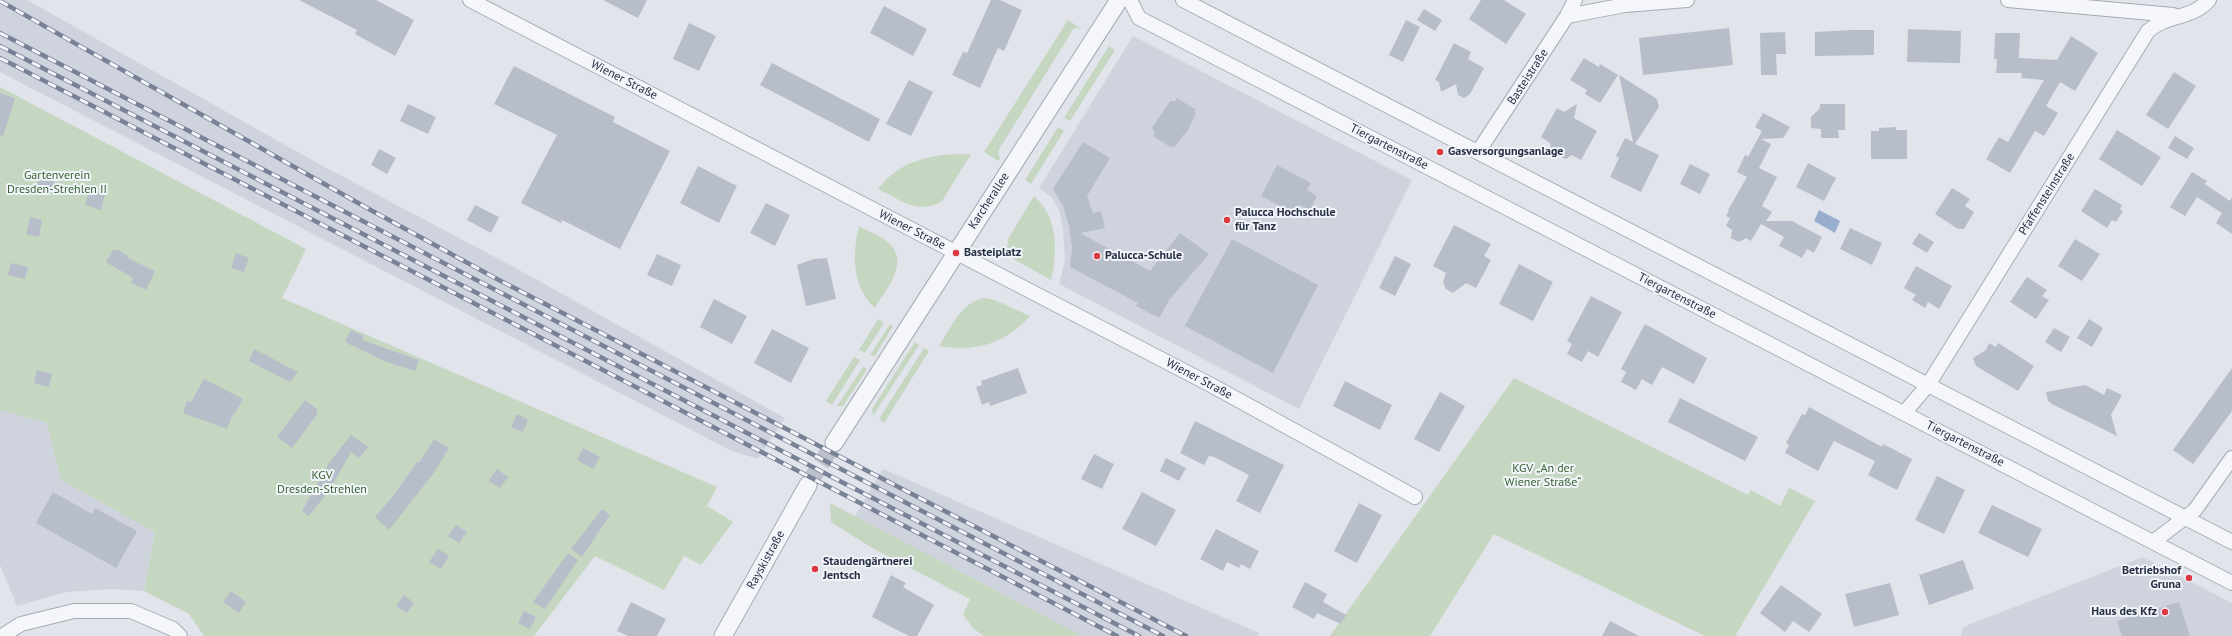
<!DOCTYPE html>
<meta charset="utf-8">
<style>
body{margin:0}
canvas{display:block;background:#e1e4eb}
</style>
<canvas width="2232" height="636"></canvas>
<script>
const ctx = document.querySelector('canvas').getContext('2d');
ctx.lineJoin = 'round';
function paint(path, color) { ctx.fillStyle = color; ctx.fill(path, 'evenodd'); }
function strokePath(path, color, width, dash) { ctx.strokeStyle = color; ctx.lineWidth = width; ctx.lineCap = dash ? 'butt' : 'round'; ctx.setLineDash(dash || []); ctx.stroke(path); }
function drawText(font, color, halo, rows, align = 'center') {
  ctx.font = font + ' "PT Sans",sans-serif'; ctx.lineWidth = 4; ctx.setLineDash([]); ctx.textBaseline = 'middle'; ctx.strokeStyle = halo; ctx.fillStyle = color; for (const [text, x, y, turn = 0] of rows) {
    ctx.save(); ctx.translate(x, y); ctx.rotate((+turn || 0) * Math.PI / 180); ctx.textAlign = isNaN(turn) ? turn : align; if (halo) ctx.strokeText(text, 0, 0); ctx.fillText(text, 0, 0); ctx.restore();
  }
}
paint(new Path2D(`
 M0 0H27L321 165 512 266 785 418 758 459 732 451 0 72Z
 M1133 36 1412 180 1299 409 1059 284 1065 260 1063 229 1059 210 1052 198 1039 188Z
 M0 410 47 423 61 480 155 532 144 591 111 589 67 592 17 606 0 565Z
 M883 469 1259 633 1257 636H1082L855 516Z
 M2143 557 2232 603V636H1961L1963 627Z`), '#cfd3de');
paint(new Path2D(`
 M1068 20 1080 28H1074L998 151 1000 159 998 161 984 152Z
 M1109 46 1115 50 1070 121 1064 118Z
 M0 87 306 249 282 298 717 487 707 506 733 522 701 565 684 556 664 590 595 556 534 636H204L189 614 144 591 155 532 61 480 47 423 0 410Z
 M1058 127 1064 131 1031 184 1025 180Z
 M971 154 942 201C919 216 899 199 878 189 902 158 934 154 971 154Z
 M1034 196C1058 217 1058 250 1051 280L1015 260 1007 250 1008 239Z
 M859 226C868 231 882 236 889 243 910 264 886 289 875 308 852 288 852 254 859 226Z
 M984 298 995 300 1030 316C1005 344 976 352 939 346 951 328 961 302 984 298Z
 M878 319 884 323 865 353 859 350Z
 M890 324 893 326 875 356 870 355Z
 M915 342 919 345 873 416 872 409Z
 M924 348 929 351 884 423 879 419Z
 M854 357 860 360 832 405 826 401Z
 M863 367 867 369 843 406H837Z
 M1514 378 1748 495 1751 490 1780 506 1789 488 1815 501 1735 636H1705L1494 534 1430 636H1330Z
 M830 503 855 516 1082 636H984L974 629 963 615 970 599 872 548 831 522Z`), '#c5d6c1');
paint(new Path2D(`
 M1819 210 1840 221 1835 233 1814 221Z`), '#99aecf');
paint(new Path2D(`
 M299 0H376L414 20 395 56 355 34 357 30Z
 M603 0H647L638 18Z
 M991 0H1000L1022 10 1004 51 998 48 980 88 952 75 963 52 967 53Z
 M1481 0H1504L1526 14 1506 44 1469 19Z
 M884 6 927 29 913 56 870 33Z
 M1424 9 1442 20 1435 31 1417 20Z
 M1406 20 1420 27 1403 62 1389 55Z
 M689 23 716 36 699 71 673 59Z
 M1729 28 1733 65 1643 75 1639 38Z
 M1908 29 1961 31 1960 63 1907 62Z
 M1852 30H1874V55L1815 56V32Z
 M1785 32 1786 54H1776L1777 75H1761L1760 33Z
 M1995 33H2020L2019 58 2057 60 2071 36 2098 53 2075 91 2060 82 2046 106 2058 113 2044 136 2035 131 2010 173 1986 159 1999 137 2008 142 2044 80 2021 78 2022 73H1996L1997 59H1994Z
 M1454 43 1471 52 1468 59 1484 68 1470 94 1464 98 1458 95 1456 84 1441 92 1439 82 1435 80Z
 M1584 58 1599 67 1600 64 1618 75 1600 103 1585 94 1587 90 1570 80Z
 M772 63 880 119 869 142 760 85Z
 M514 66 615 117 613 122 670 151 620 249 562 220 561 223 521 203 557 135 494 104Z
 M2174 72 2196 86 2168 129 2146 115Z
 M1619 75 1657 99 1659 107 1635 144 1659 155 1641 192 1610 177 1619 158 1616 156 1625 138 1633 142Z
 M909 80 933 92 911 136 886 124Z
 M0 93 15 98 3 136 0 135Z
 M1177 98 1196 110 1194 112 1196 113 1186 134 1183 135 1175 147 1173 146 1172 148 1153 136 1155 133 1152 128 1170 101H1175Z
 M408 104 436 117 428 134 400 121Z
 M1577 104 1574 118 1597 131 1581 160 1572 155 1566 159 1557 155 1551 150 1550 143 1541 137 1557 108 1564 112Z
 M1820 104H1845V130H1838L1839 138H1821V129L1811 128V117L1820 108Z
 M1763 113 1790 127 1783 138 1761 139 1771 144 1759 168 1777 177 1762 206 1772 212 1766 221H1792L1822 237 1814 253 1807 249 1802 258 1779 246 1784 237 1761 224 1751 241 1746 238 1739 242 1731 238 1732 230 1726 226 1730 218 1726 216 1729 211 1728 210 1747 177 1737 172 1745 155 1748 157 1762 131 1755 127Z
 M1896 127V130H1907V159H1871V131H1879V128Z
 M2117 130 2161 157 2142 186 2099 159Z
 M2175 136 2194 148 2187 159 2168 148Z
 M1083 142 1110 158 1087 196 1093 213 1101 211 1105 228 1080 233 1150 271 1180 233 1209 254 1169 300 1159 318 1136 306 1138 303 1070 267 1072 247 1069 226 1063 206 1053 189Z
 M379 149 396 158 387 174 371 165Z
 M1808 163 1836 178 1824 201 1796 187Z
 M1690 164 1710 174 1700 194 1680 184Z
 M1277 165 1311 183 1307 190 1317 196 1310 210 1299 205 1295 214 1261 196Z
 M698 166 737 186 719 223 680 203Z
 M2192 172 2207 181 2205 184 2230 201 2232 197V234L2216 223 2222 213 2197 197 2185 216 2170 207Z
 M40 173 56 176 53 191 37 188Z
 M1952 188 1970 199 1965 206 1974 212 1964 229H1958L1935 214Z
 M90 189 105 194 101 210 85 205Z
 M2095 189 2122 205 2120 209 2123 211 2116 222 2112 220 2107 228 2081 211Z
 M766 203 790 215 775 246 750 233Z
 M475 205 499 217 491 233 467 220Z
 M30 217 42 220 39 237 26 234Z
 M1454 225 1491 244 1484 256 1491 260 1476 288 1466 283 1453 293 1446 289 1443 282 1446 273 1433 266Z
 M1850 228 1882 243 1872 265 1840 249Z
 M1919 233 1934 242 1927 253 1912 244Z
 M1232 239 1318 285 1273 373 1185 326Z
 M2075 239 2100 254 2082 281 2058 266Z
 M113 250H118L128 256 127 258 155 271 146 290 131 283 133 278 106 262Z
 M236 253 249 258 244 272 231 268Z
 M657 254 681 265 672 286 647 275Z
 M1395 256 1411 264 1395 296 1379 288Z
 M827 258 836 299 806 306 797 265 814 259Z
 M11 263 28 267 25 279 8 275Z
 M1519 264 1553 282 1533 321 1499 304Z
 M1916 266 1952 286 1939 309 1928 302 1925 308 1912 300 1916 295 1904 288Z
 M2027 277 2047 290 2042 296 2049 300 2036 319 2010 302Z
 M1591 296 1622 312 1598 357 1588 351 1582 362 1567 354 1572 344 1567 341Z
 M714 299 747 316 732 344 700 327Z
 M2089 319 2103 328 2092 347 2077 338Z
 M1645 324 1707 358 1694 384 1662 367 1652 385 1642 379 1636 390 1621 382 1626 372 1621 369Z
 M2054 328 2070 337 2061 352 2045 342Z
 M772 329 809 348 791 383 754 363Z
 M351 330 364 336 362 340 419 360 415 371 384 361 345 342Z
 M1989 343 1996 347 1998 343 2034 366 2018 391 1976 366 1973 358 1986 350Z
 M254 349 298 372 290 382 249 361Z
 M1018 368 1027 393 990 406 989 402 982 405 976 387 982 385 981 381Z
 M2232 368V411L2193 464 2173 450Z
 M37 370 52 374 49 387 34 383Z
 M204 379 243 399 234 415 233 414 227 429 183 413 187 401 191 402Z
 M1345 381 1392 405 1380 430 1333 406Z
 M2085 385 2104 395 2107 388 2122 395 2111 415 2117 436 2052 404 2048 401 2046 392Z
 M1440 392 1465 406 1439 452 1414 439Z
 M1680 398 1758 437 1745 461 1668 422Z
 M305 400 317 409 316 411 318 413 292 448 277 437Z
 M1809 407 1882 447 1883 444 1912 459 1897 490 1868 475 1875 461 1834 441 1818 471 1785 453 1789 445 1786 443 1802 414 1805 415Z
 M517 414 528 420 523 432 511 427Z
 M1195 421 1284 465 1260 513 1236 501 1249 475 1214 457 1209 456 1204 465 1180 453Z
 M351 435 368 447 359 458 351 452 330 489 309 516 302 511 329 463Z
 M434 439 449 448 433 474 389 530 375 517 393 496 417 462 419 463Z
 M583 448 600 457 593 469 577 460Z
 M1094 454 1114 464 1102 489 1081 479Z
 M1166 458 1186 468 1179 481 1160 471Z
 M497 469 508 477 500 488 489 481Z
 M1937 476 1965 490 1944 534 1915 520Z
 M53 492 92 514 95 508 137 531 116 568 36 523Z
 M1142 492 1176 510 1156 546 1122 529Z
 M1359 503 1382 515 1357 563 1334 551Z
 M1992 505 2042 529 2028 557 1978 533Z
 M602 509 610 515 582 557 571 549Z
 M456 525 467 532 459 543 448 536Z
 M1216 529 1259 551 1250 569 1241 564 1239 568 1227 562 1223 571 1200 559Z
 M438 549 449 556 441 569 429 562Z
 M568 553 578 560 545 609 533 602Z
 M1963 560 1974 589 1929 605 1919 575Z
 M891 575 906 583 903 587 934 605 917 636H909L872 617Z
 M1305 582 1327 594 1323 602 1346 615 1341 624 1317 613 1314 619 1292 607Z
 M1890 583 1899 615 1854 627 1845 594Z
 M1781 585 1822 614 1809 632 1793 621 1785 632 1760 613Z
 M231 591 246 602 239 613 223 602Z
 M404 595 414 603 407 613 396 606Z
 M631 602 666 619 657 636H628L617 631Z
 M2179 602 2190 636H2122L2117 621Z
 M524 611 536 617 530 629 518 623Z
 M1610 621 1639 636H1602Z`), '#b8bdca');
strokePath(new Path2D(`
 M808 485 834 443`), '#bcc0ca', 17, [17, 8]);
const minor = new Path2D(`
 M470 0 1211 385 1415 497
 M1130 0 1139 18 2232 583
 M1183 0 2232 542
 M2008 0 2173 15
 M1567 16 1625 5 1687 0
 M1478 152 1567 16 1575 0
 M1904 413 1928 385 2148 31C2169 13 2191 20 2209 0
 M2153 542 2195 510 2232 458
 M2 636 21 624 74 611H131L173 629 180 636`);
const tertiary = new Path2D(`
 M834 443 1119 0
 M723 636 808 485`);
strokePath(minor, '#a5aab6', 16);
strokePath(tertiary, '#a5aab6', 19);
strokePath(minor, '#f5f6f9', 14);
strokePath(tertiary, '#f5f6f9', 17);
const rail = new Path2D(`
 M0 1 367 208 497 279 1186 636
 M0 33 1163 636
 M0 46 1139 636
 M0 58 1117 636`);
strokePath(rail, '#798197', 4.5);
strokePath(rail, '#f1f4f8', 3, [9]);
for (const [x, y, r, color] of [
 [1440,152,4,"#dd3942"],
 [1227,220,4,"#dd3942"],
 [956,253,4,"#dd3942"],
 [1097,256,4,"#dd3942"],
 [815,569,4,"#dd3942"],
 [2189,578,4,"#dd3942"],
 [2165,612,4,"#dd3942"]
]) { const dot = new Path2D(); dot.arc(x, y, r, 0, 2 * Math.PI); ctx.fillStyle = color; ctx.fill(dot); strokePath(dot, '#f1f4f8', 1.5); }
drawText('12px', '#272f45', '#f1f4f8', [
 ["Basteistraße",1528,77,-57],
 ["Wiener Straße",624,80,27],
 ["Tiergartenstraße",1389,147,27],
 ["Pfaffensteinstraße",2047,194,-58],
 ["Karcherallee",989,201,-57],
 ["Wiener Straße",912,230,27],
 ["Tiergartenstraße",1677,296,27],
 ["Wiener Straße",1199,379,28],
 ["Tiergartenstraße",1965,444,27],
 ["Rayskistraße",766,560,-61]
]);
drawText('bold 12px', '#272f45', '#f1f4f8', [
 ["Gasversorgungsanlage",1448,152],
 ["Palucca Hochschule",1235,213],
 ["für Tanz",1235,227],
 ["Basteiplatz",964,253],
 ["Palucca-Schule",1105,256],
 ["Staudengärtnerei",823,562],
 ["Jentsch",823,576],
 ["Betriebshof",2181,571,"right"],
 ["Gruna",2181,585,"right"],
 ["Haus des Kfz",2157,612,"right"]
], 'left');
drawText('12px', '#386333', '#f1f4f8', [
 ["Gartenverein",57,176],
 ["Dresden-Strehlen II",57,190],
 ["KGV „An der",1543,469],
 ["Wiener Straße“",1543,483],
 ["KGV",322,476],
 ["Dresden-Strehlen",322,490]
]);
</script>
